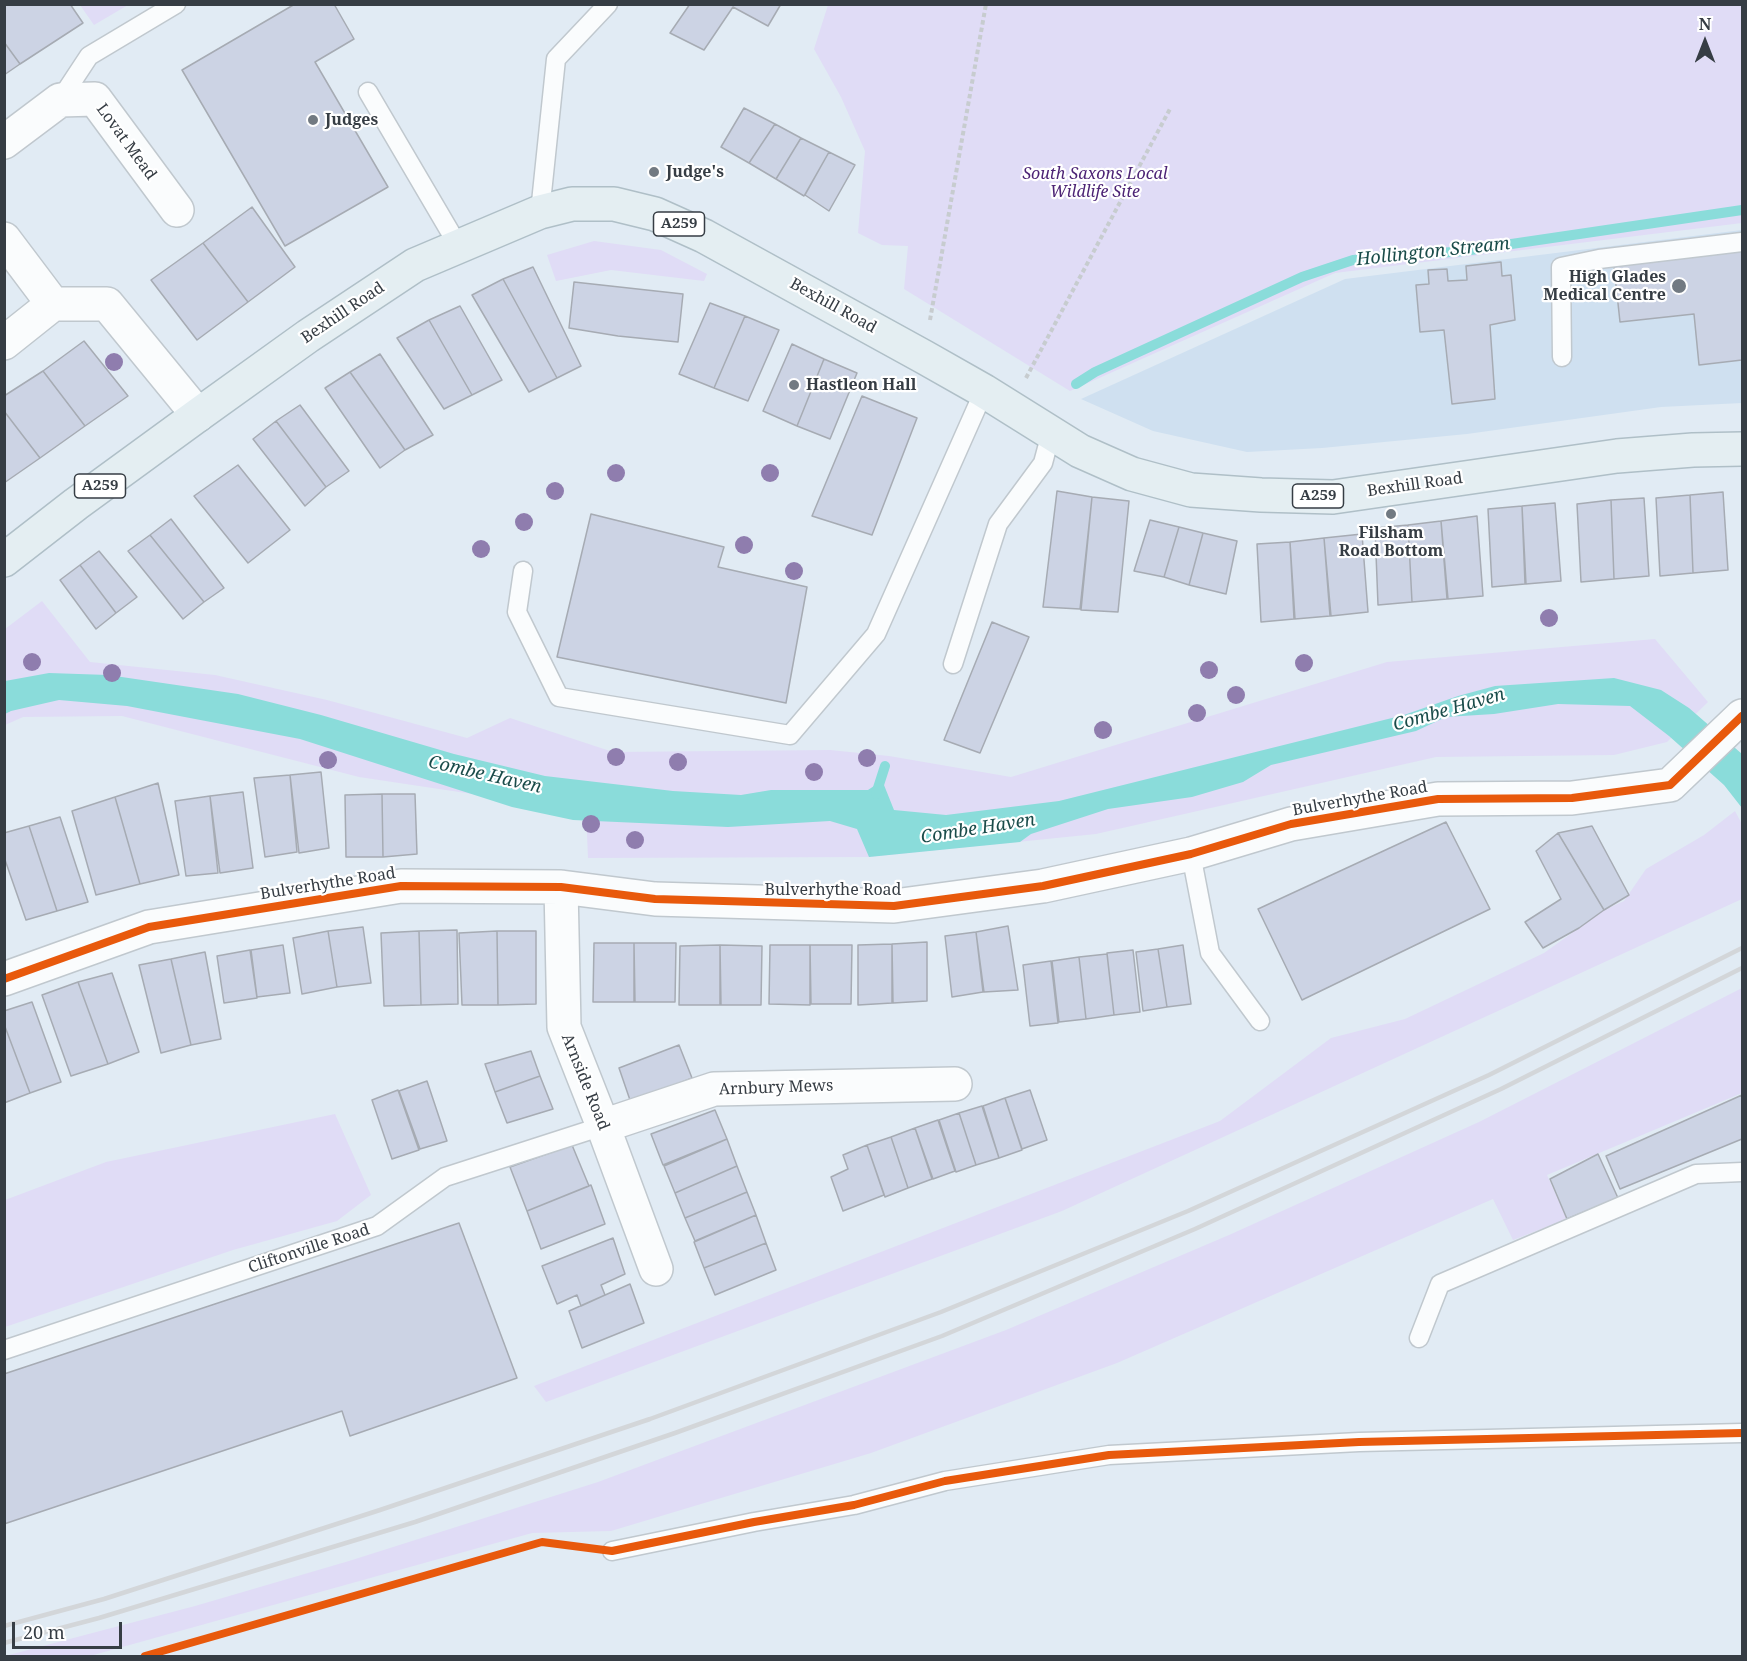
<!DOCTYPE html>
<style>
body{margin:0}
#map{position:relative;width:1747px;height:1661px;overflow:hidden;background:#e1ebf4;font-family:"Noto Serif",serif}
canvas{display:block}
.frame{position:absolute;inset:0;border:6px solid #363d44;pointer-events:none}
.north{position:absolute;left:1675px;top:12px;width:60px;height:60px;-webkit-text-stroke:4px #fff;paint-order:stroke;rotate:0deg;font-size:16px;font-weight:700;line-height:24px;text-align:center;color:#363d44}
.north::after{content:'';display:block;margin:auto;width:21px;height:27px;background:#363d44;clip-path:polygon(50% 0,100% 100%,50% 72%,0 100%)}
.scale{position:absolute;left:12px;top:1622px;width:110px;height:27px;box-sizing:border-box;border:3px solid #363d44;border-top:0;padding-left:8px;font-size:18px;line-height:21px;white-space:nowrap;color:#363d44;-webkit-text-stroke:4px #fff;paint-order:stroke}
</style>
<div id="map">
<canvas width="1747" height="1661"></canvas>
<div class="frame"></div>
<div class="north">N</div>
<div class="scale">20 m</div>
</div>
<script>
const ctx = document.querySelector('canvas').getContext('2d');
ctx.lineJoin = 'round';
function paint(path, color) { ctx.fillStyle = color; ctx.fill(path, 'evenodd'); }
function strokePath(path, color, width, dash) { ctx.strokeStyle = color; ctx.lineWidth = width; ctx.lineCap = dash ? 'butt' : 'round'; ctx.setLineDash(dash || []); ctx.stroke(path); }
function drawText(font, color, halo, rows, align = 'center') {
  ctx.font = font + ' "Noto Serif",serif'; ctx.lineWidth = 4.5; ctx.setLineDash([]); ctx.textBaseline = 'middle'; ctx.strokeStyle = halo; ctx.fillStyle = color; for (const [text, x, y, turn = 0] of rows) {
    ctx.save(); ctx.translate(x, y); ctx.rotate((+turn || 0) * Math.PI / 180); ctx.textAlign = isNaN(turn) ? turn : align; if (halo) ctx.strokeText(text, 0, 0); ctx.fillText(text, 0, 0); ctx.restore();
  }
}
paint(new Path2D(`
 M1742 230V403L1661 407 1467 434 1322 448 1247 452 1153 431 1081 399 1345 279Z`), '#cfe0f0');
paint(new Path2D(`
 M80 5H128L94 25Z
 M828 5H1742V223L1335 273 1070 391 904 289 908 246 882 245 858 233 865 151 841 97 814 49Z
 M594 241 661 250 707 274 704 281 611 270 556 281 547 255Z
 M42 601 90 662 215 675 327 700 467 738 510 718 613 752 830 750 889 756 1011 777 1387 662 1655 639 1708 702 1667 742 1614 755 1436 757 1096 834 869 857 588 858 586 811 359 777 122 716 23 717 5 725V629Z
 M1735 811 1742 824V899L1062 1211 546 1402 534 1386 1220 1121 1331 1038 1405 1019 1544 953 1604 910 1624 901 1646 869 1704 835Z
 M1742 988V1093L1547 1175 1567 1219 1513 1240 1493 1199 1117 1363 871 1453 611 1531 532 1533 90 1656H5L195 1606 349 1561 598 1482 1006 1330 1229 1235 1479 1122Z
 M335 1114 371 1195 337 1221 233 1250 5 1327V1200L106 1162Z`), '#e0dcf6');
paint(new Path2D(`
 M49 673 108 675 238 694 321 715 454 754 545 776 673 791 741 795 771 790H868L880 782 884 785 894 810 946 815 1059 801 1404 715 1458 696 1495 686 1614 678 1661 690 1689 708 1742 754V808L1724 785 1669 736 1630 706 1558 704 1494 714 1446 717 1416 731 1271 765 1243 782 1192 797 1108 809 1031 834 1020 842 869 857 857 829 830 821 728 827 573 820 512 807 300 739 127 706 59 700 11 711 5 714V681Z`), '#8adcda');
strokePath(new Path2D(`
 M1076 384 1095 372 1302 277 1353 260 1464 251 1742 210
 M876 794 885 766`), '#8adcda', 10);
const building = new Path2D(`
 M4 4H70L83 23 20 64 4 42Z
 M295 4H334L354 39 315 62 388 187 285 246 182 70Z
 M690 4H781L768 26 733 7 704 50 670 33Z
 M4 42 20 64 4 75Z
 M744 108 775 124 749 163 721 147Z
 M775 124 801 138 776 179 749 163Z
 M801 138 829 152 804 196 776 179Z
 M829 152 855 165 829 211 805 195Z
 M252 207 295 267 248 302 203 243Z
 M203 243 248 302 197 340 151 280Z
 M1742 243V360L1699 365 1694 314 1620 322 1613 257Z
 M1501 262 1502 276 1511 275 1515 320 1490 325 1495 399 1452 404 1444 330 1420 332 1416 285 1429 284 1428 270 1447 269 1448 281 1467 280 1466 266Z
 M533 267 581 366 557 378 503 279Z
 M503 279 557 378 529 392 472 295Z
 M574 282 683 294 678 342 618 336 569 328Z
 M710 303 745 316 714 388 679 374Z
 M460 306 502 380 472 395 429 320Z
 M745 316 779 330 748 401 714 388Z
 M429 320 472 395 444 409 397 338Z
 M84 341 128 396 85 426 43 371Z
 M792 344 824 359 797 426 763 411Z
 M380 354 433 435 405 450 350 372Z
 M824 359 857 373 830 439 797 426Z
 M43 371 85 426 40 458 4 411V396Z
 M350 372 405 450 380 468 325 388Z
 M862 396 917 418 872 535 812 516Z
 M300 405 349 471 326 487 276 421Z
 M4 411 40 458 4 483Z
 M276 421 326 487 305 506 253 439Z
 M238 465 290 530 248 563 194 496Z
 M1057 491 1092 497 1080 609 1043 607Z
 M1723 492 1728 570 1693 573 1690 495Z
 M1690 495 1693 573 1660 576 1656 498Z
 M1092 497 1129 501 1118 612 1081 610Z
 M1644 498 1649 576 1614 579 1611 500Z
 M1611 500 1614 579 1581 582 1577 504Z
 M1555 503 1561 581 1526 584 1522 506Z
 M1522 506 1525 584 1492 587 1488 509Z
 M591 514 724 547 718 567 807 587 786 703 557 657Z
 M1477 516 1483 596 1448 599 1441 521Z
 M171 519 224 588 204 602 150 535Z
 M1150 520 1179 527 1164 577 1134 571Z
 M1441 521 1447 599 1412 602 1408 525Z
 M1408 525 1412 602 1378 605 1375 528Z
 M1179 527 1203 533 1189 585 1164 577Z
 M1203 533 1237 541 1226 594 1189 585Z
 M1362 534 1368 612 1331 616 1324 538Z
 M150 535 204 602 183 619 128 551Z
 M1324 538 1330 616 1295 619 1290 542Z
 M1290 542 1294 619 1261 622 1257 544Z
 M99 551 137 597 116 613 80 565Z
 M80 565 116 613 96 629 60 580Z
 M992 622 1029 637 980 753 944 740Z
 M321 772 329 848 299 853 290 775Z
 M290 775 297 852 265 857 254 778Z
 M158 783 179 875 140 884 115 797Z
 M243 792 253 868 220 873 210 796Z
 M382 794 383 857H346L345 795Z
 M382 794H415L417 854 383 857Z
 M210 796 218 873 186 876 175 801Z
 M115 797 140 884 96 895 72 811Z
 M60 817 88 902 57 911 29 826Z
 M1446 822 1490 909 1302 1000 1258 909Z
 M29 826 57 911 26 920 4 857V833Z
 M1592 826 1629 895 1604 910 1558 833Z
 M1558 833 1604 910 1579 928 1543 948 1525 922 1561 899 1536 851Z
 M1008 926 1018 990 984 992 976 932Z
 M363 927 371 983 337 987 328 931Z
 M457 930 458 1004 421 1005 419 931Z
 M328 931 337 987 302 994 293 938Z
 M419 931 421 1005 384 1006 381 933Z
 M497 931H536V1004L498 1005Z
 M497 931 498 1005H462L459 933Z
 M976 932 983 992 952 997 945 936Z
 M927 942V1001L893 1003 892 944Z
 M594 943H634V1002H593Z
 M634 943H676L675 1002H635Z
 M892 944V1003L858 1005V945Z
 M283 945 290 993 257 997 251 950Z
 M720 945V1005H679L680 946Z
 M720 945 762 946 761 1005H721Z
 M770 945H810V1005L769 1004Z
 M810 945H852L851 1004H811Z
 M1183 945 1191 1004 1167 1007 1158 949Z
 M1158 949 1167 1007 1143 1011 1136 952Z
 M250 950 257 998 224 1003 217 956Z
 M1133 950 1140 1012 1114 1015 1107 953Z
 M205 952 221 1039 191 1045 171 959Z
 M1107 954 1114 1015 1086 1019 1079 957Z
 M1079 957 1086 1019 1059 1022 1052 961Z
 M171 959 191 1045 161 1053 139 965Z
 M1051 961 1058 1023 1030 1026 1023 965Z
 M112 973 139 1052 108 1064 78 982Z
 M78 982 108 1064 71 1076 42 995Z
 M32 1002 61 1082 30 1093 4 1024V1011Z
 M4 1024 30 1093 4 1103Z
 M679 1045 692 1078 631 1103 619 1068Z
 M531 1051 540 1076 495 1092 485 1064Z
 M540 1076 553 1109 507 1123 495 1092Z
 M427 1081 447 1141 420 1149 399 1091Z
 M398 1090 419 1150 392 1159 372 1100Z
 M1030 1090 1047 1140 1022 1149 1005 1098Z
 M1742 1095V1139L1620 1189 1606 1156Z
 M1005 1098 1022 1150 999 1158 983 1106Z
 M982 1106 999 1158 976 1165 959 1113Z
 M715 1110 727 1139 663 1165 651 1134Z
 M959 1113 976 1165 956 1172 939 1120Z
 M938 1120 955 1171 933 1179 915 1128Z
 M915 1128 932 1179 908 1188 891 1137Z
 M891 1137 908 1188 885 1197 867 1145Z
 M727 1139 737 1166 675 1193 664 1166Z
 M572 1145 589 1186 527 1211 510 1167Z
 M867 1145 884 1195 843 1211 831 1177 848 1169 843 1155Z
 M1598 1154 1618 1198 1567 1219 1550 1179Z
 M737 1166 747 1192 685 1218 675 1193Z
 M591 1185 605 1224 541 1249 527 1211Z
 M747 1192 756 1215 695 1241 685 1218Z
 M756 1215 766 1243 704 1268 694 1242Z
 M459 1223 517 1378 350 1436 342 1411 4 1524V1374Z
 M613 1238 625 1274 601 1285 605 1295 581 1306 577 1295 557 1304 542 1266Z
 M766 1243 776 1270 715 1295 704 1268Z
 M630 1284 644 1323 582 1348 569 1311Z`);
paint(building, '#ccd3e4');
strokePath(building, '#a6abb3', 1.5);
const service = new Path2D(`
 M368 92 459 247
 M60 100 89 56 176 4
 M540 212 556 59 608 4
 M1562 357 1561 267 1599 259 1742 242
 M523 571 517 612 559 697 790 735 876 634 984 391
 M953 664 998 524 1043 463 1051 433
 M1191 854 1210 953 1260 1021
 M1419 1338 1440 1284 1696 1174 1742 1172
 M4 1350 377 1226 445 1177 603 1126
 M612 1551 754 1522 854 1505 945 1481 1109 1455 1359 1442 1742 1433`);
const minor = new Path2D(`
 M4 142 60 100 95 99 177 210
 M4 239 53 304
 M4 343 53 304H107L198 415
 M561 887 564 1027 603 1126 656 1269
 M4 979 149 927 401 886 561 887 655 899 894 906 1043 886 1191 854 1291 824 1438 799 1572 798 1670 785 1742 716
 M603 1126 714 1089 955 1084`);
const trunk = new Path2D(`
 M4 560 76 504 198 415 308 336 415 265 540 212 572 204H614L655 214 704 236 924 357 984 391 1080 451 1132 474 1191 490 1261 495 1333 497 1617 456 1693 450 1742 449`);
strokePath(service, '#c0c8ce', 21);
strokePath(minor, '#c0c8ce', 36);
strokePath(trunk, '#afbfc7', 36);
strokePath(new Path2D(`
 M930 320 986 4
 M1026 378 1171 107`), '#c7cccf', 4, [4.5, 3]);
strokePath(service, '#fafcfd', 18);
strokePath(minor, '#fafcfd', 33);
strokePath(trunk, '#e4eef2', 33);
strokePath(new Path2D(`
 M4 1626 104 1599 380 1510 650 1419 941 1312 1188 1211 1489 1075 1742 948
 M4 1643 99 1618 415 1522 675 1433 942 1336 1195 1229 1501 1089 1742 968`), '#d3d6d9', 4.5);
strokePath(new Path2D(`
 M4 979 149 927 401 886 561 887 655 899 894 906 1043 886 1191 854 1291 824 1438 799 1572 798 1670 785 1742 716
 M145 1656 542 1542 612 1551 754 1522 854 1505 945 1481 1109 1455 1359 1442 1742 1433`), '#e8590c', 8);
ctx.fillStyle = '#8f7dae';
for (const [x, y] of [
 [114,362],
 [616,473],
 [770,473],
 [555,491],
 [524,522],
 [744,545],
 [481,549],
 [794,571],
 [1549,618],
 [32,662],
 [1304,663],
 [1209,670],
 [112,673],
 [1236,695],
 [1197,713],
 [1103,730],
 [616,757],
 [867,758],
 [328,760],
 [678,762],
 [814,772],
 [591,824],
 [635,840]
]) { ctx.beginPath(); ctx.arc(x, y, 9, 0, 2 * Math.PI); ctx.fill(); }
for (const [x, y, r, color] of [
 [313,120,6,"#727a82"],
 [654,172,6,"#727a82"],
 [1679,286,8,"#727a82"],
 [794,385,6,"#727a82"],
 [1391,514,6,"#727a82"]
]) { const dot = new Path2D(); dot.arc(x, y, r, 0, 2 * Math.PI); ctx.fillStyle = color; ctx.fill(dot); strokePath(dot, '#fff', 2); }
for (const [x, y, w] of [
 [679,224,51],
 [100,486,51],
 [1318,496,51]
]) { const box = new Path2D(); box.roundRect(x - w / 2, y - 12, w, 24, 4.5); ctx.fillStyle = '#fff'; ctx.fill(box); strokePath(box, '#363d44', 1.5); }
drawText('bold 15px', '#363d44', null, [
 ["A259",679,224],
 ["A259",100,486],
 ["A259",1318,496]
]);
drawText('bold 16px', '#363d44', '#fff', [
 ["Judges",325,120],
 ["Judge's",666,172],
 ["High Glades",1666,277,"right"],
 ["Medical Centre",1666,295,"right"],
 ["Hastleon Hall",806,385],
 ["Filsham",1391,533,"center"],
 ["Road Bottom",1391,551,"center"]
], 'left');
drawText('16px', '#363d44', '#fff', [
 ["Lovat Mead",126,142,54],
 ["Bexhill Road",833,306,29],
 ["Bexhill Road",343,313,-34],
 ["Bexhill Road",1415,485,-8],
 ["Bulverhythe Road",1360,799,-10],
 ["Bulverhythe Road",328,884,-9],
 ["Bulverhythe Road",833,890],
 ["Arnside Road",585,1082,68],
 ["Arnbury Mews",776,1088,-2],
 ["Cliftonville Road",309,1249,-18]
]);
drawText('italic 16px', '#4c2375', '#fff', [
 ["South Saxons Local",1095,174],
 ["Wildlife Site",1095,192]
]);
drawText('italic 18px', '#1a4c4a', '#fff', [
 ["Hollington Stream",1433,252,-6],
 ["Combe Haven",1449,710,-16],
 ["Combe Haven",485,775,13],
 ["Combe Haven",978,829,-9]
]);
</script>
